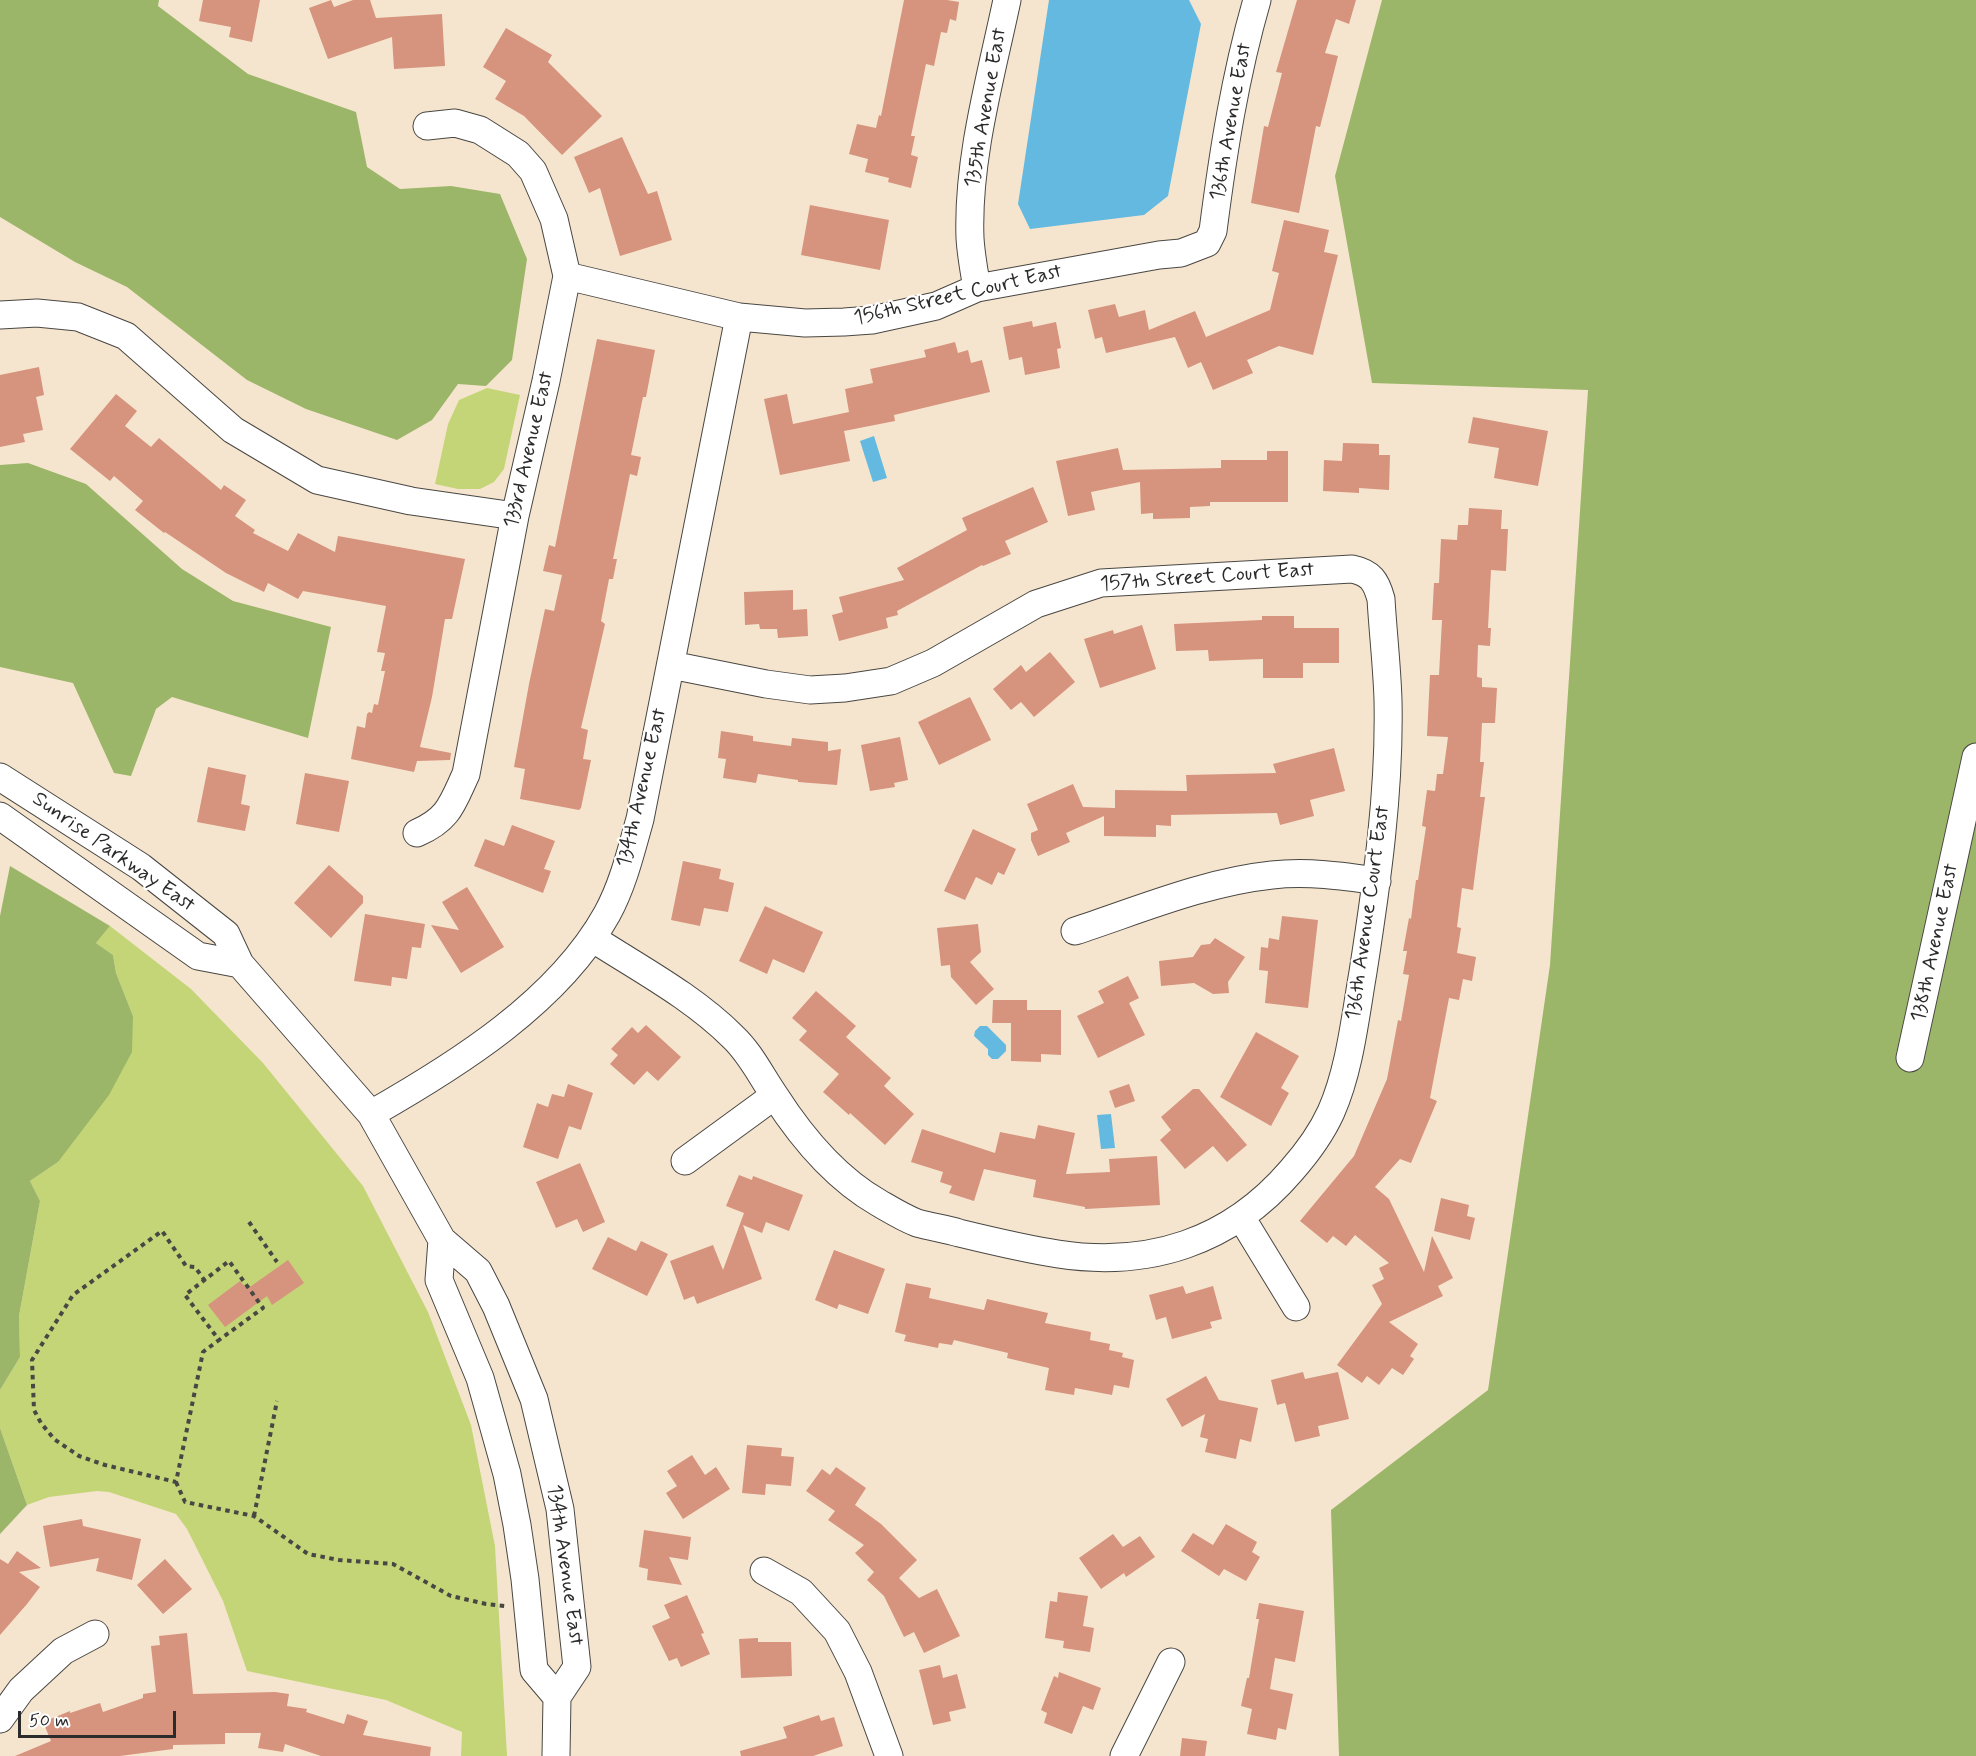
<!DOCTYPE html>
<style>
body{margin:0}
#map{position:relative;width:1976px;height:1756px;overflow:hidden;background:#f6e5ce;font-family:Mynerve,sans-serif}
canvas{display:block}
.scale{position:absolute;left:18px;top:1711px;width:158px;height:27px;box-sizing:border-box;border:3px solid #2b2b2b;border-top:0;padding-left:8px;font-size:18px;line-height:21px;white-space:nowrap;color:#2b2b2b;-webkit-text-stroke:4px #fff;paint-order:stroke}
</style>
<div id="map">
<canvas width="1976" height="1756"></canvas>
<div class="scale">50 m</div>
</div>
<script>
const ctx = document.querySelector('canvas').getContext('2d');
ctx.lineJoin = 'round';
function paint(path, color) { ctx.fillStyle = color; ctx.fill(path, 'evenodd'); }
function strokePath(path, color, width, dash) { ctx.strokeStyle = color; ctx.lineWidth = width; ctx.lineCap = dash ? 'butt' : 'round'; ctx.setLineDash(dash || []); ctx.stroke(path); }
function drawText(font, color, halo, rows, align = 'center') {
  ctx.font = font + ' Mynerve,sans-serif'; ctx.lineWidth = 4.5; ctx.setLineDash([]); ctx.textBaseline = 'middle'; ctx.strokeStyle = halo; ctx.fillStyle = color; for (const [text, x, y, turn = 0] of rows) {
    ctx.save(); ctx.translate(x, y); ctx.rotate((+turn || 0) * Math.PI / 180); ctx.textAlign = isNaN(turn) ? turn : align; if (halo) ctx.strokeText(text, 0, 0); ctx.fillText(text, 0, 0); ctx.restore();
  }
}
paint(new Path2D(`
 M487 388 520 395 504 469 494 482 480 489H458L435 484 448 424 459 400Z
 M110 926 191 989 263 1063 363 1186 428 1312 471 1425 495 1546 507 1756H461L462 1732 386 1700 247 1671 223 1601 187 1529 176 1514 109 1492 97 1491 49 1497 27 1505 0 1428V1390L20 1357 19 1316 40 1201 30 1181 58 1162 133 1016 116 973 113 955 96 943Z`), '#c4d577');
paint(new Path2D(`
 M0 0H159L158 6 248 74 356 112 367 167 400 189 451 186 500 194 527 259 512 360 486 386 458 384 432 420 397 440 306 409 247 380 127 287 75 262 0 217Z
 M1382 0H1976V1756H1339L1331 1510 1488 1390 1550 965 1588 390 1372 383 1335 176Z
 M28 463 86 484 182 569 233 601 331 627 308 738 172 697 156 709 131 776 114 773 73 683 0 667V465Z
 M10 866 110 926 96 943 113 955 116 973 133 1016 132 1052 109 1095 58 1162 30 1181 40 1201 19 1316 20 1357 0 1390V916Z
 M0 1428 27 1505 0 1534Z`), '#9bb668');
paint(new Path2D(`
 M1049 0H1189L1201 24 1168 196 1144 215 1030 229 1018 204Z
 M874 436 887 478 873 482 860 441Z
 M980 1026H987L1006 1045V1051L998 1059H992L988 1055V1049L974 1036 975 1031Z
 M1111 1114 1115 1148 1101 1149 1097 1115Z`), '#64b9e0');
paint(new Path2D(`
 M203 0H260L252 42 229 37 231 27 199 21Z
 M331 0 334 7 353 0H370L376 18 442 14 445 66 394 69 392 37 328 59 309 8Z
 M904 0H947L959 2 956 21 950 19 947 33 941 32 934 66 926 64 911 136H915L911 155 918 157 911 188 888 182 889 178 865 172 868 159 849 154 857 124 876 128 879 115 881 116Z
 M1297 0H1356L1349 24 1336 19 1325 53 1338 56 1320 127 1316 126 1299 213 1251 203 1264 126 1268 127 1282 73 1276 72Z
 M506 28 552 55 548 62 602 116 562 155 524 116 495 99 506 81 483 67Z
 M622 137 648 194 657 191 672 240 620 256 600 188 589 193 574 157Z
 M810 205 889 220 880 270 801 255Z
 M1284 220 1329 230 1324 252 1338 255 1313 355 1279 346 1247 360 1253 373 1213 390 1201 362 1188 368 1175 337 1106 353 1102 337 1095 339 1088 310 1115 304 1119 317 1145 310 1149 330 1195 311 1206 337 1270 310 1279 273 1272 271Z
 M1032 321 1033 327 1056 322 1061 348 1057 349 1060 368 1025 375 1022 357 1009 360 1003 327Z
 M597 339 655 350 646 397H643L631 455 641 457 637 476 630 474 613 559H617L613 579H609L601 621 605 624 581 728 588 730 583 759 591 760 581 808 579 810 520 799 525 769 514 767 529 684 545 609 554 611 562 575 543 571 549 545 555 547Z
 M955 342 958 353 968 350 971 363 982 360 990 392 894 415 895 421 844 431 850 461 780 475 764 399 787 394 793 424 849 412 845 389 873 383 870 369 926 357 924 350Z
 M39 367 44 395 36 397 43 430 23 434 25 442 0 447V375Z
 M116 394 137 411 125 426 151 447 159 438 221 490 224 485 246 500 235 516 255 530 253 533 288 551 298 533 335 552 338 536 465 559 452 619H445L432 697 420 747 451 753 450 760 417 761 414 772 351 759 357 726 365 728 367 714 369 712 372 713 374 704 378 705 385 671H381L385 653 377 652 386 606 303 591 298 599 268 583 264 592 226 573 165 532 164 533 135 510 143 501 114 476 110 481 70 449Z
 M1473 417 1548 431 1538 486 1494 478 1499 448 1468 443Z
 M1343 443 1379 444V455H1390L1389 490 1359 488V493L1323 491 1324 460 1342 461Z
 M1118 448 1123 470 1221 468V460H1267V451H1288V502H1210V506L1190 507V518L1153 519V513L1141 514 1140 482 1091 492 1095 510 1068 516 1056 461Z
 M1033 487 1048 522 1005 541 1011 554 983 566 982 565 897 611 898 615 886 618 888 628 839 641 832 615 843 612 839 597 904 580 897 568 967 530 962 518Z
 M1469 508 1502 510 1501 529H1508L1506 571 1491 570 1488 628H1491L1490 646 1478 645 1477 677 1482 678V687L1497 688 1495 723H1482L1480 762H1484L1480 797H1485L1473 890 1462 888 1457 927 1461 928 1457 953 1476 957 1472 981 1463 979 1459 1000 1449 998 1430 1098 1437 1101 1411 1163 1400 1159 1375 1187 1389 1199 1424 1272 1432 1236 1453 1278 1438 1286 1443 1296 1389 1322 1418 1344 1410 1356 1414 1359 1403 1375 1392 1368 1379 1385 1367 1376 1362 1383 1337 1365 1382 1304 1372 1285 1384 1279 1379 1268 1389 1263 1355 1235 1346 1246 1333 1236 1327 1243 1300 1221 1354 1156 1387 1079 1398 1020 1401 1021 1409 975 1403 974 1407 951H1403L1409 918 1411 919 1416 880H1418L1426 827 1422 826 1427 790 1435 791 1437 774H1443L1448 737 1427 736 1430 675H1439L1442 620H1432L1434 583H1439L1441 539 1457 540 1458 525H1468Z
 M793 590V610L807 609 808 636 778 638 777 629H760L759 624 745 625 744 592Z
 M1262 616H1294V628H1339V663H1303V678H1263V659L1209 661 1208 650 1176 651 1174 624 1262 620Z
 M1142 625 1156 669 1100 688 1084 639 1113 630 1114 634Z
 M1050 652 1075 682 1034 717 1021 702 1011 710 993 689 1021 665 1026 672Z
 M970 697 991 740 939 765 918 722Z
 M721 731 753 736V741L791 746 792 738 828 742V751L841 749 837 785 798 782V780L758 774 756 783 723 778 726 759 718 758Z
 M900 737 908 780 894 783 895 787 870 791 861 745Z
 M1334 748 1345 791 1310 800 1314 816 1280 825 1277 813 1171 815V826L1156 825V837L1104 836V816L1066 833 1070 842 1038 856 1031 840V833L1038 830 1027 804 1073 784 1083 807 1115 808V790L1187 791 1186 775 1276 773 1273 764Z
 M208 767 246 775 241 804 250 806 245 831 197 822Z
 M305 773 349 781 339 832 296 824Z
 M512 825 555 841 544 869 551 871 543 893 474 866 485 839 504 846Z
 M973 829 1016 849 1004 875 998 872 992 885 976 877 965 900 944 891Z
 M683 861 721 869 719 879 734 883 728 912 704 908 700 926 671 920Z
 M329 865 363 896V903L331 938 294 903Z
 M467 887 504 947 461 973 431 925 459 930 442 902Z
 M765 906 823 932 804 973 773 959 767 974 739 961Z
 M365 914 425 924 421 948 412 947 407 979 392 977 391 986 354 981Z
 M1282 916 1318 920 1308 1008 1265 1003 1268 971 1259 970 1261 947 1268 948 1269 938 1279 940Z
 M978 924 981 952 970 962 994 989 976 1005 951 977 950 965 941 966 937 928Z
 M1215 938 1245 957 1228 982 1229 993 1213 994 1194 983 1161 986 1159 961 1193 957 1201 945 1210 944Z
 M1128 976 1139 998 1129 1003 1145 1035 1098 1058 1077 1016 1104 1003 1098 991Z
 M816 991 856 1026 846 1037 891 1078 884 1086 914 1114 885 1145 850 1113 849 1115 823 1092 839 1074 799 1040 807 1031 792 1018Z
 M993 1000H1027V1010H1061V1055L1041 1054V1062L1011 1061V1023H992Z
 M646 1025 681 1057 658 1081 647 1071 634 1085 610 1064 618 1055 611 1049 632 1027 638 1033Z
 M1256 1032 1299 1056 1281 1088 1289 1093 1271 1126 1220 1097Z
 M568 1084 593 1093 581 1130 569 1126 558 1159 523 1147 537 1103 548 1107 552 1094 564 1097Z
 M1129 1084 1135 1101 1115 1108 1109 1091Z
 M1193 1089H1199L1247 1145 1227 1162 1213 1146 1185 1169 1160 1140 1171 1130 1161 1117Z
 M1038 1125 1075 1133 1066 1174 1110 1172 1109 1159 1157 1156 1160 1205 1085 1209V1207L1033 1197 1036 1180 984 1169 974 1201 949 1193 952 1186 940 1182 943 1172 911 1162 922 1129 995 1153 1000 1132 1035 1139Z
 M580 1163 605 1222 583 1232 577 1219 556 1228 536 1182Z
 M739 1175 752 1180 753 1176 803 1195 789 1231 766 1222 762 1233 743 1225 762 1279 697 1304 694 1296 684 1300 670 1261 713 1245 723 1270 744 1213 726 1206Z
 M1441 1198 1469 1205 1467 1216 1475 1218 1470 1240 1434 1231Z
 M608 1237 636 1251 641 1241 668 1254 647 1296 592 1269Z
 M834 1250 885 1269 868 1314 839 1304 837 1309 815 1300Z
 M288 1260 304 1283 272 1305 267 1296 225 1327 208 1305 240 1281 247 1289Z
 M906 1283 931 1288 929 1298 984 1310 987 1299 1048 1313 1045 1323 1091 1332 1090 1340 1110 1344 1109 1350 1123 1353 1122 1357 1134 1360 1129 1388 1114 1385 1112 1395 1075 1388 1074 1395 1045 1390 1049 1368 1007 1358 1008 1353 954 1340 952 1345 939 1343 938 1348 904 1341 906 1335 895 1332Z
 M1183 1286 1186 1294 1213 1286 1222 1319 1210 1322 1212 1328 1172 1339 1166 1317 1156 1320 1149 1295Z
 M1303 1372 1305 1379 1338 1372 1349 1419 1318 1426 1320 1436 1295 1442 1285 1403 1277 1405 1271 1380Z
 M1206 1376 1219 1400 1258 1408 1251 1442 1240 1439 1236 1459 1205 1452 1208 1439 1200 1437 1205 1414 1182 1427 1166 1399Z
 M747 1445 782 1448 781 1456 794 1457 791 1486 766 1484 765 1495 742 1493Z
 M692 1455 705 1475 716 1467 730 1489 683 1519 666 1493 677 1486 667 1471Z
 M836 1467 866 1488 855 1505 881 1524 917 1560 899 1578 919 1598 937 1589 960 1636 924 1653 914 1632 904 1637 884 1596 867 1580 874 1572 855 1553 864 1545 828 1520 835 1511 806 1491 822 1469 830 1475Z
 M82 1519 83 1526 141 1539 132 1580 96 1571 99 1558 50 1567 43 1526Z
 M1226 1524 1257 1542 1252 1552 1260 1557 1246 1581 1224 1569 1219 1576 1181 1551 1193 1533 1213 1545Z
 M644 1530 691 1537 688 1560 669 1557 682 1585 647 1580 648 1569 639 1567Z
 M1113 1534 1123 1547 1140 1536 1155 1557 1126 1577 1124 1573 1101 1589 1079 1558Z
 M17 1551 41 1568 19 1572 40 1587 27 1604 0 1635V1559L8 1564Z
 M165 1559 192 1589 163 1614 137 1585Z
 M1058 1592 1088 1596 1083 1626 1094 1628 1090 1652 1063 1648 1064 1641 1045 1638 1050 1601 1057 1602Z
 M687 1595 704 1633 701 1634 710 1654 681 1667 677 1658 669 1661 652 1626 670 1618 664 1605Z
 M1259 1603 1304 1611 1295 1662 1275 1658 1270 1689 1293 1694 1286 1730 1278 1728 1276 1740 1247 1734 1252 1709 1241 1706 1247 1678H1249L1259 1619H1256Z
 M187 1633 193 1694 275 1692 289 1694 287 1706 307 1709 306 1712 344 1724 347 1714 368 1721 363 1735 431 1747 430 1756H321L285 1744 283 1752 258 1748 261 1733H225V1744L173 1745V1749L120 1756H15L51 1741 43 1722 70 1711V1713L100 1703 103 1712 143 1698V1694L156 1692 151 1646 160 1645 159 1636Z
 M758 1638V1642H791L792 1676 741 1678 739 1639Z
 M940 1665 943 1678 957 1674 966 1708 949 1712 951 1721 933 1725 919 1670Z
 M1059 1672 1101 1688 1093 1710 1083 1706 1072 1734 1044 1723 1047 1713 1041 1710 1054 1676 1058 1678Z
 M819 1715 821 1721 834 1717 843 1746 813 1756H741L740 1751 787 1738 783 1727Z
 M1182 1738 1207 1741 1205 1756H1180Z`), '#d6937d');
const minor = new Path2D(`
 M567 276 739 317 805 323 844 322 872 320 936 306 977 288 1159 255 1181 253 1207 243 1213 231C1223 153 1235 76 1257 0
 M977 288C974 271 971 255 970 238 967 160 991 76 1007 0
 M0 315 37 313 78 317 126 336 233 430 317 480 411 501 515 516
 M0 777 141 867 226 934 240 964 371 1114 442 1240 478 1271 496 1306 534 1399 560 1509 577 1667 557 1697 556 1756
 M0 816 198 956 240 964
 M417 833C449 819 452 804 466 774L515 516 546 381 567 276 554 219 533 171 518 154 480 130 455 123 427 126
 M1075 931C1139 910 1205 882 1272 875 1307 871 1343 876 1377 881
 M592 938C640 969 693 997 733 1037 751 1054 761 1076 775 1096 802 1138 835 1178 879 1203 891 1210 904 1218 917 1223 931 1227 946 1229 959 1233 992 1241 1025 1249 1058 1254 1149 1268 1230 1242 1291 1171 1306 1154 1321 1134 1331 1112 1350 1069 1355 1018 1363 972 1377 882 1390 791 1388 700 1387 667 1383 633 1381 599 1376 581 1371 573 1352 569L1101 583 1036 604 933 663 891 681 845 688 810 690 766 684 671 665
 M1910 1058 1976 757
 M371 1114C457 1065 558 1002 607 914 623 885 631 851 640 819L739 317
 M685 1161 774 1096
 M1241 1217 1296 1307
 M442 1240 439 1280 480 1378 507 1474 517 1525 525 1579 534 1670 557 1697
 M764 1571 801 1592 837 1631 858 1672 889 1756
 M0 1719 21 1690 63 1651 95 1634
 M1124 1756 1171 1662`);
strokePath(minor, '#494743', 29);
strokePath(new Path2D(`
 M249 1222 277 1262
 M205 1281 195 1267 186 1266 162 1231 73 1295 32 1360 34 1410 41 1423 54 1439 79 1456 105 1465 176 1482 203 1352 219 1340 185 1295 229 1261 263 1308 219 1340
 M176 1482 185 1502 254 1516 308 1554 339 1560 393 1564 451 1596 486 1604 505 1606
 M254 1516 277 1401`), '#494743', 4, [4.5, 4.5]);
strokePath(minor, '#fff', 27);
drawText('21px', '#2b2b2b', '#fff', [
 ["135th Avenue East",987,108,-80],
 ["136th Avenue East",1232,122,-80],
 ["156th Street Court East",958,296,-13],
 ["133rd Avenue East",530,450,-77],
 ["157th Street Court East",1207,578,-4],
 ["134th Avenue East",643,788,-77],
 ["Sunrise Parkway East",113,853,35],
 ["136th Avenue Court East",1369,913,-82],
 ["138th Avenue East",1936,943,-78],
 ["134th Avenue East",564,1565,82]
]);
</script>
